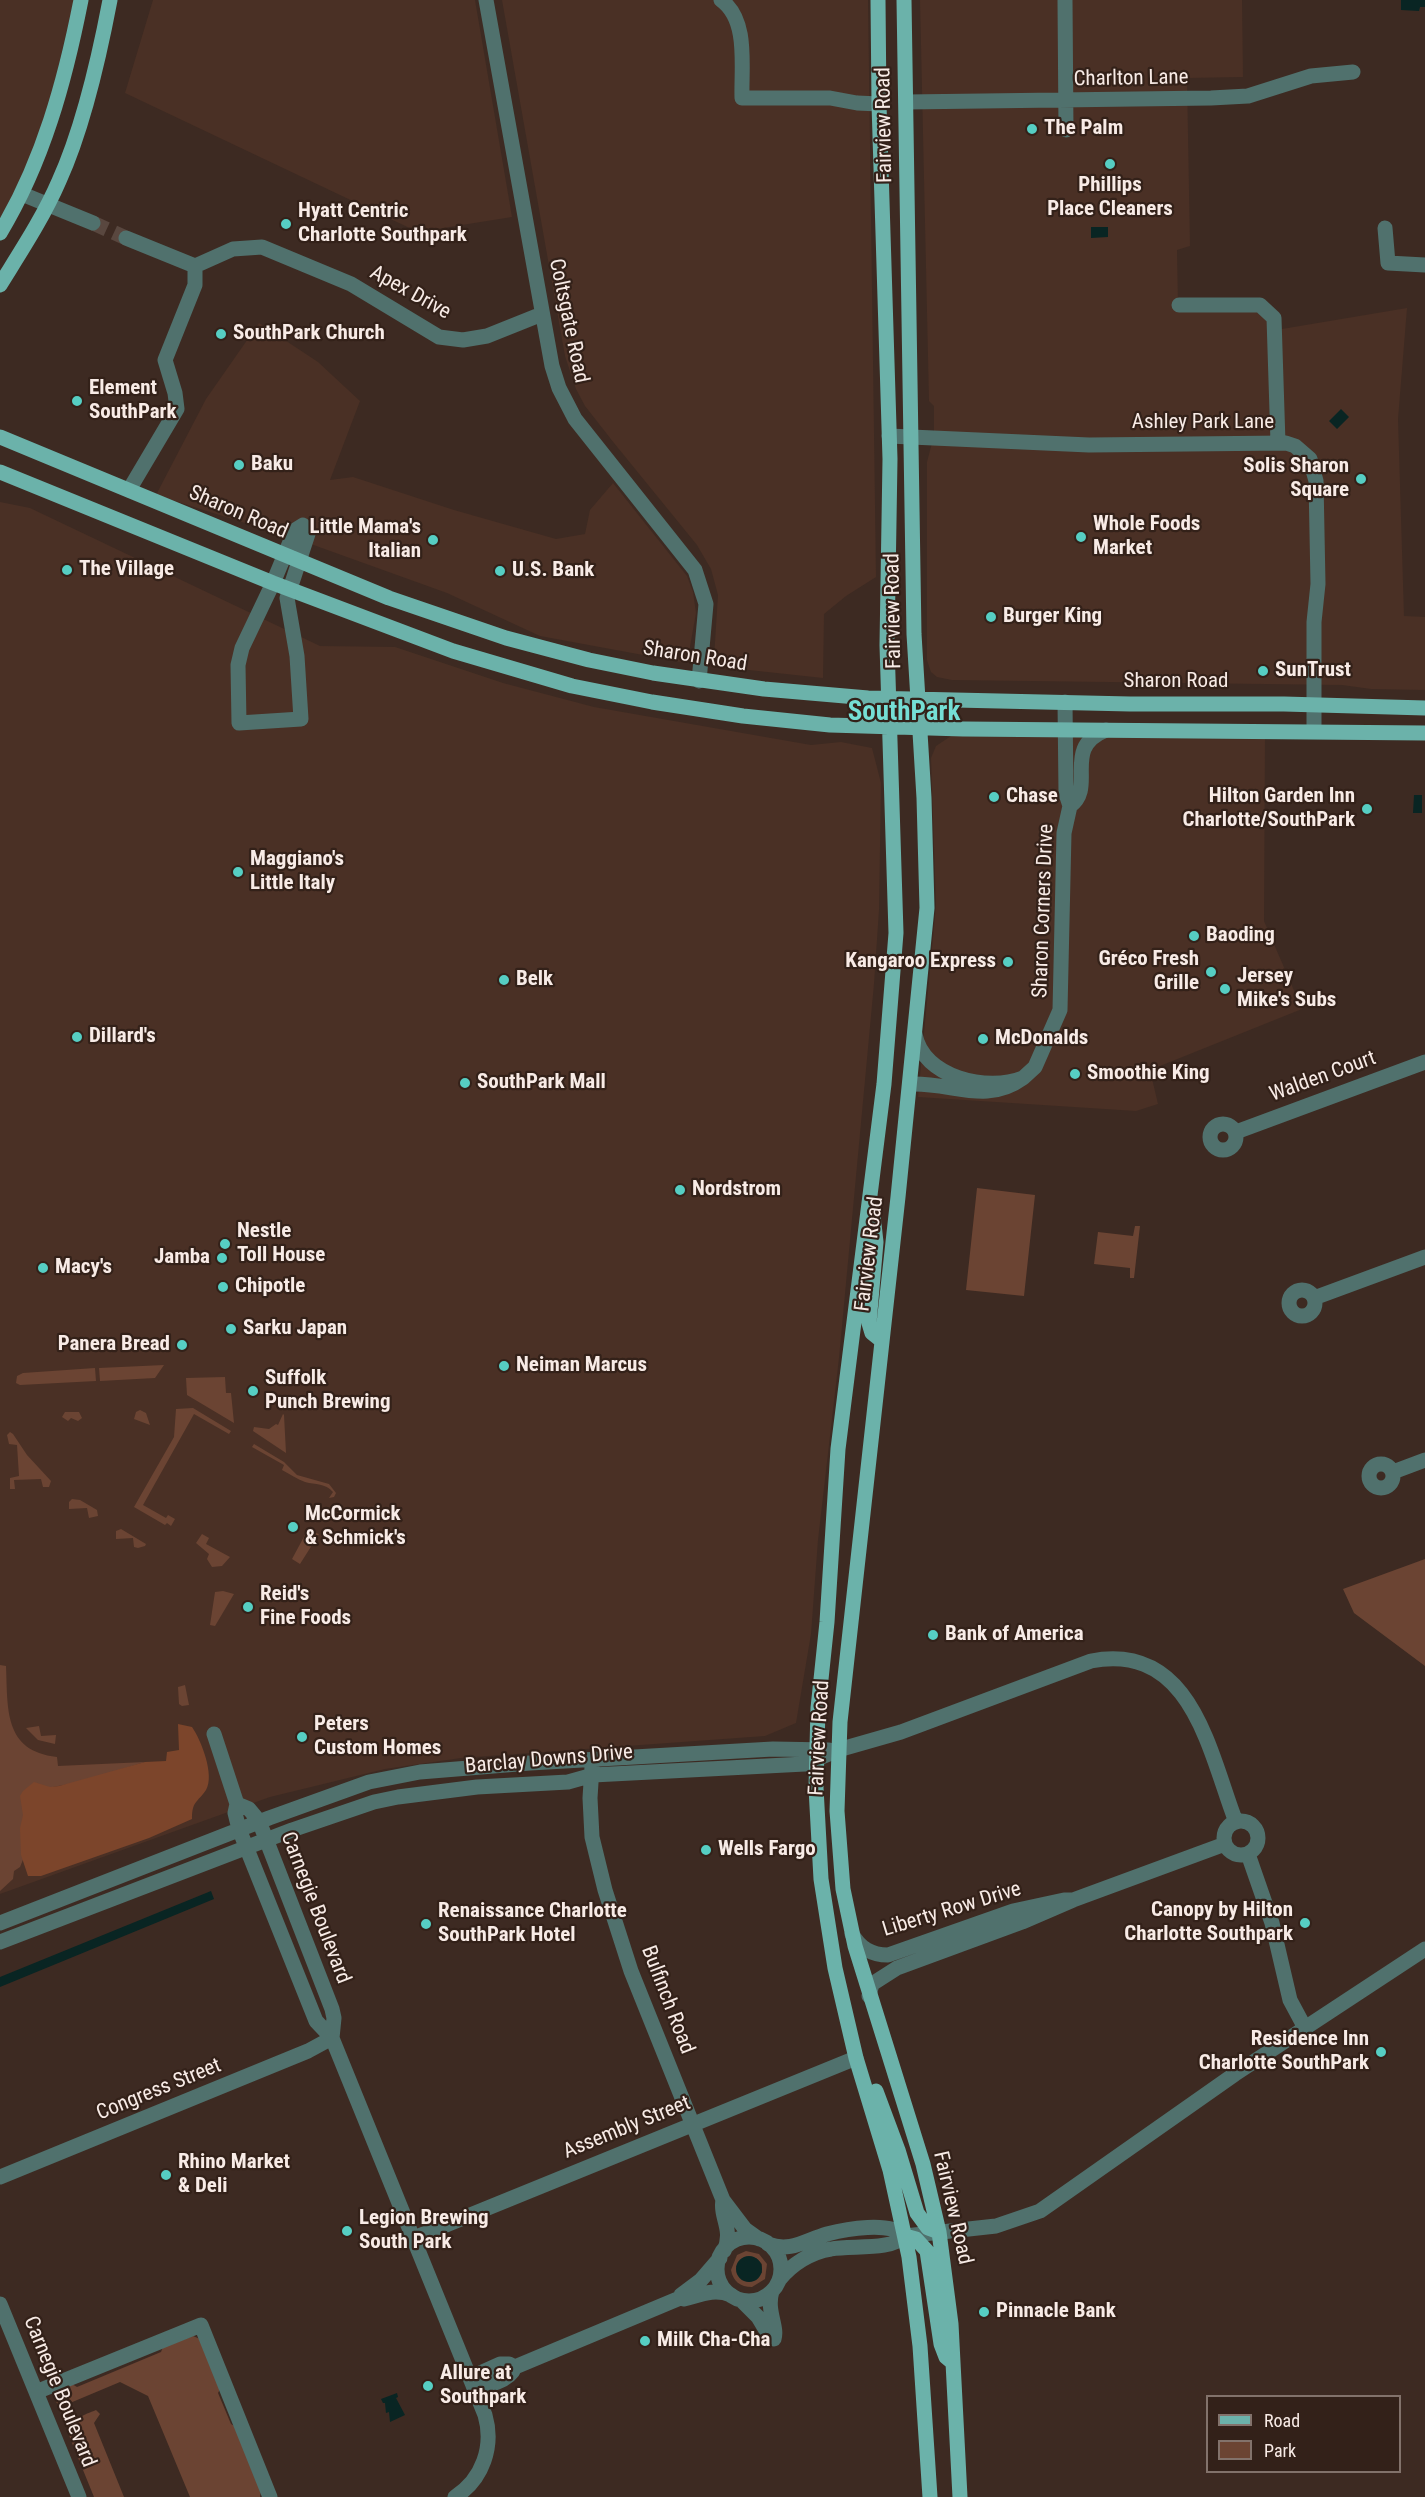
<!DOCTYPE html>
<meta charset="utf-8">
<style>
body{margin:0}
#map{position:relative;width:1425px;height:2497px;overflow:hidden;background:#3d2a22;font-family:"Roboto Condensed",sans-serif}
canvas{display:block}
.legend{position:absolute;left:1206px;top:2395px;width:195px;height:78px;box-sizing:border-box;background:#332119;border:2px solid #82726b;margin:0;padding:8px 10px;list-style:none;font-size:18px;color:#f8ebe6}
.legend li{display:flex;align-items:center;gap:12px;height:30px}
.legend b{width:30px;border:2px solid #82726b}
</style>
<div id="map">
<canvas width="1425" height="2497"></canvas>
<ul class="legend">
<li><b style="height:8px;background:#6bb2aa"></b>Road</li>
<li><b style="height:16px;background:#6b4433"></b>Park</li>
</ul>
</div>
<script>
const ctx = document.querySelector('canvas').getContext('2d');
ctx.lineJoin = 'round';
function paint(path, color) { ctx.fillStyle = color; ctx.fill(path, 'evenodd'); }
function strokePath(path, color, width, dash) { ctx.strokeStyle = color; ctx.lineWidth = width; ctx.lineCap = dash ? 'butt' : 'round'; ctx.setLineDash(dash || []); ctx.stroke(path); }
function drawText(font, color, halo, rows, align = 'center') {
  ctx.font = font + ' "Roboto Condensed",sans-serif'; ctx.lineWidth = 4.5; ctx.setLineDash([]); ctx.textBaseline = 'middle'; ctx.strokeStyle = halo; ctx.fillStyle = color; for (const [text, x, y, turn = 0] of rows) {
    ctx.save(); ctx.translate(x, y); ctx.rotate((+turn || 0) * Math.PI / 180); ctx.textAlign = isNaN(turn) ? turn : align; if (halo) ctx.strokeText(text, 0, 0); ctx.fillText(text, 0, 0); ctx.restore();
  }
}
paint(new Path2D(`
 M0 0H74L51 98 34 151 0 221Z
 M153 0H475L512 217 418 232 125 93Z
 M502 0H868L876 577 846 596 824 614 823 678 721 667 717 663 714 658 718 595 711 569 697 545 614 443 585 406 576 389 565 356Z
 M920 0H1242L1243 77 1187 78 1190 246 1177 250 1178 304 1249 303 1276 330 1407 308 1398 419 1404 616 1425 617V690L1371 689 1342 685 952 680 937 677 931 672 927 660V462L934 435V406L929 401Z
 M259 323 318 362 360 401 330 480 353 477 454 510 556 539 585 534 590 510 613 483 687 576 693 592 696 613 688 658 681 662 540 636 447 593 308 543 156 495 206 399Z
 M0 502 30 508 320 646 395 647 503 683 594 707 811 745 841 742 872 748 881 783 879 910 874 984 839 1358 818 1540 811 1634 796 1723 765 1736 461 1758 385 1769 270 1797 0 1894Z
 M951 736 1265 737 1264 921 1302 1009 1150 1070 1158 1104 1136 1111 918 1097 936 905 931 758 936 746Z`), '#4a3025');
paint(new Path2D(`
 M977 1188 1035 1195 1024 1296 966 1290Z
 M1135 1226H1140L1134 1278H1130V1268L1094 1264 1098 1232 1133 1236Z
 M164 1365 155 1378 100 1381 99 1368Z
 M95 1368 96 1381 20 1385 16 1383 17 1376 23 1373Z
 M225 1377 226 1393H231L234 1423 187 1395 186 1378Z
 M193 1408 231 1431 229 1434 194 1414 143 1505 166 1518 168 1515 175 1519 171 1526 167 1523 165 1525 134 1507 174 1437 176 1409Z
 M140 1410 146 1413 150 1425 134 1419 136 1412Z
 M65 1412H79L82 1418 78 1421 71 1418 68 1421 62 1417Z
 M283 1414 284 1415 286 1453 253 1431 254 1427 269 1429 276 1424 278 1425Z
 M10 1432 13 1434 27 1455 51 1481 49 1487H43L41 1479 14 1480 15 1489H10V1478L19 1476 17 1445 9 1444 7 1435Z
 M254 1444 284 1462 297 1475 329 1484 336 1493 334 1497 329 1498 333 1492C325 1483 316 1485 305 1482 297 1479 290 1474 282 1470L284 1465 252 1447Z
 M72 1499 80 1500 97 1510 98 1516 89 1518 87 1508 69 1509V1502Z
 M121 1529 146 1544 145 1546 138 1548 134 1547 133 1538 116 1539V1531Z
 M306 1533 312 1537 316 1533 319 1534 300 1564 292 1559Z
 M202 1534 209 1538 206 1544 230 1557 222 1566 212 1567 207 1559 209 1554 196 1543Z
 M1425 1559V1666L1354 1613 1343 1589Z
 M223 1591 234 1594 215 1626 210 1625 215 1592Z
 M0 1665 6 1666C8 1708 3 1751 57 1757L58 1766 145 1762 80 1782 53 1787 20 1867 14 1871 13 1879 0 1891Z
 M185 1685 189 1705 182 1706 179 1704 178 1687Z
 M39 1726 41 1736 56 1735 55 1744 38 1740 26 1728Z
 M746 2251 759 2254 767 2264 765 2279 752 2287C740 2287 733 2281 731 2270L737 2255ZM756 2258 762 2264V2273L740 2278 736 2266Z
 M193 2336 200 2339 221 2387 218 2393 231 2424 236 2427 261 2489 260 2497H190L148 2396 120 2382 70 2403 58 2404 56 2402 55 2395 61 2389 72 2384 77 2387 161 2352 163 2347Z
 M96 2410 100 2414 94 2423 124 2497H94L70 2438 69 2433H72C72 2418 84 2415 96 2410Z`), '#6b4433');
paint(new Path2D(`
 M178 1724 192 1727C201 1740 215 1775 206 1790 197 1803 192 1801 192 1819L149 1838 41 1876H28L21 1855 20 1828 23 1815 20 1796 23 1791 34 1782 50 1787 59 1786 145 1762 166 1761 167 1752 179 1750Z`), '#7c452b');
paint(new Path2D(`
 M1401 0H1425V7H1420L1419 11 1401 10Z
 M1091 227H1108V237L1091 238Z
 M1341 409 1349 417 1337 429 1329 421Z
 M1414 795H1422V813H1413Z
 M211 1891 214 1899 0 1987V1977Z
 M736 2269a13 13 0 1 1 26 0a13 13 0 1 1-26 0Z
 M397 2393 398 2397 396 2398 405 2415 390 2422 389 2412 386 2413 385 2403H383L381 2399Z`), '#092523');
strokePath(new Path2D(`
 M93 223 126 238`), '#59473f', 15, [15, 8]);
strokePath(new Path2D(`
 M486 0 552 366 559 388 575 419 695 570 706 604 699 681
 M721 0C749 20 741 67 742 98H830L857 103 879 104
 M1065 0 1066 130
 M906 102 1211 98 1248 96 1311 76 1353 72
 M22 194 93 223
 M1385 228 1388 263 1425 265
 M126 238 195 266 233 249 262 247 351 284 439 337 463 340 487 336 542 314
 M1179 305H1260L1274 318 1278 443
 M889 436 1089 445 1286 443 1295 446 1310 459 1316 481 1318 584 1314 622V731
 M129 490 177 409 175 393 165 360 195 285V266
 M303 525 308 534 287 598 297 656 301 719 239 723 238 665 242 648 273 583 295 530Z
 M1065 702 1066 794 1070 806C1097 787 1061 748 1106 730
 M1023 1078 1035 1067 1060 1010 1064 833 1070 806
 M910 1084C952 1082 986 1105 1023 1078 988 1092 923 1078 915 1034
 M1210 1137a13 13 0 1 1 26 0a13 13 0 1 1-26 0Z
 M1236 1132 1425 1062
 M1289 1303a13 13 0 1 1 26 0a13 13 0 1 1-26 0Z
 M1314 1298 1425 1257
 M1369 1476a12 12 0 1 1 24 0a12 12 0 1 1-24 0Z
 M1393 1472 1425 1460
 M214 1734 237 1804 235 1813 239 1829 316 2021 332 2038 334 2018 332 2009 259 1821 249 1809 237 1804
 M592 1767 590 1798 592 1837 605 1890 631 1971 723 2200
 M1224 1838a17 17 0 1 1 34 0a17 17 0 1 1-34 0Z
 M1248 1854 1272 1923 1290 2000 1305 2028
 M1073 1900 1225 1844
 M0 1923 269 1818 369 1782 420 1772 530 1763 773 1749 829 1750
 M852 1934C860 1948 871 1955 888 1955L1013 1911 1064 1900H1073L1022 1922 897 1968 872 1984 869 1996
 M0 1942 292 1830 374 1802 398 1797 477 1787 568 1782 593 1775 805 1764 838 1750 901 1732 1091 1661C1192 1642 1209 1752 1236 1822
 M0 2177 308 2051 332 2038 485 2415C494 2446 483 2479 455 2497
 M905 2236 996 2226 1040 2211 1235 2074 1425 1949
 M717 2269a32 32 0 1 1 64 0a32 32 0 1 1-64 0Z
 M414 2238 856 2058
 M768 2244C790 2253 806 2240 827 2234 846 2229 890 2221 905 2236
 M724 2251C734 2229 719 2216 723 2200L745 2229 759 2239
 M720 2258 701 2280 681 2295 680 2298 684 2299C700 2295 714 2288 731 2295
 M779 2280C792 2264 811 2252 831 2249 852 2245 891 2251 905 2236
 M741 2300 758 2317 770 2337 774 2339C778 2326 766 2311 772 2291
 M0 2304 79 2497
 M500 2364H509L515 2367C510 2380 486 2389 473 2383L480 2373Z
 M515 2367 680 2298
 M36 2392 201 2325 270 2497`), '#50716d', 15);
strokePath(new Path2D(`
 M878 0 879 104 890 459 887 645 896 933 884 1084 838 1449 827 1622 818 1708 816 1788 821 1879 835 1968 856 2058 890 2170 909 2257 920 2346 930 2497
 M904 0 914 634 924 798 927 908 898 1197 840 1722 837 1811 843 1889 855 1946 923 2164 939 2232 951 2324 960 2497
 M0 233C43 162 65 81 81 0
 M0 285C21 251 43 218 59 181 83 128 99 58 110 0
 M0 437 389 598 506 638 589 660 653 673 764 689 868 698 1130 704H1284L1425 708
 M0 472 273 583 453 651 572 686 652 702 743 716 830 725 963 729 1425 733
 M872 1206 876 1242 869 1323 872 1333 882 1341
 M876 2091 898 2150 917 2213 928 2228 939 2232
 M905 2236 916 2239 927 2251 941 2344 946 2357 952 2362`), '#6bb2aa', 15);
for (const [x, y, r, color] of [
 [1032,129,6,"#56cec3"],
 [1110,164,6,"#56cec3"],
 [286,224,6,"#56cec3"],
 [221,334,6,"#56cec3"],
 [77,401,6,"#56cec3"],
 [239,465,6,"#56cec3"],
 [1361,479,6,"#56cec3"],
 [1081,537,6,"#56cec3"],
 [433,540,6,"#56cec3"],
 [67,570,6,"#56cec3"],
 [500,571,6,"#56cec3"],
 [991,617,6,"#56cec3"],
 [1263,671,6,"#56cec3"],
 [994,797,6,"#56cec3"],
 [1367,809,6,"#56cec3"],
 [238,872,6,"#56cec3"],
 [1194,936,6,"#56cec3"],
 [1008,962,6,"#56cec3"],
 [1211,972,6,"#56cec3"],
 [504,980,6,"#56cec3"],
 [1225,989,6,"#56cec3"],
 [77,1037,6,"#56cec3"],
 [983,1039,6,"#56cec3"],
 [1075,1074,6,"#56cec3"],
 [465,1083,6,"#56cec3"],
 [680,1190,6,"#56cec3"],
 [225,1244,6,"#56cec3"],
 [222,1258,6,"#56cec3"],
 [43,1268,6,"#56cec3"],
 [223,1287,6,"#56cec3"],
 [231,1329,6,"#56cec3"],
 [182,1345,6,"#56cec3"],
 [504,1366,6,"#56cec3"],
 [253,1391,6,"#56cec3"],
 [293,1527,6,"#56cec3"],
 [248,1607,6,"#56cec3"],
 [933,1635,6,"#56cec3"],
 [302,1737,6,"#56cec3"],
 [706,1850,6,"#56cec3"],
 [1305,1923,6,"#56cec3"],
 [426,1924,6,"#56cec3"],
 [1381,2052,6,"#56cec3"],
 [166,2175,6,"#56cec3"],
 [347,2231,6,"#56cec3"],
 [984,2312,6,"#56cec3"],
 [645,2341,6,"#56cec3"],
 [428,2386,6,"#56cec3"]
]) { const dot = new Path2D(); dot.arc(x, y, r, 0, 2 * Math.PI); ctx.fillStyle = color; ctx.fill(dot); strokePath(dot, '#332119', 2); }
drawText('21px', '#f8ebe6', '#332119', [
 ["Charlton Lane",1131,79,-1],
 ["Fairview Road",885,125,-91],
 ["Apex Drive",410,293,29],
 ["Coltsgate Road",568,321,78],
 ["Ashley Park Lane",1203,423],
 ["Sharon Road",238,513,23],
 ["Fairview Road",894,611,-91],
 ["Sharon Road",695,657,9],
 ["Sharon Road",1176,682],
 ["Sharon Corners Drive",1044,911,-88],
 ["Walden Court",1323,1077,-20],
 ["Fairview Road",870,1254,-83],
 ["Fairview Road",820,1738,-87],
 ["Barclay Downs Drive",549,1760,-5],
 ["Carnegie Boulevard",315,1908,69],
 ["Liberty Row Drive",952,1910,-17],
 ["Bulfinch Road",667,2000,69],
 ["Congress Street",159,2090,-22],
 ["Assembly Street",627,2128,-22],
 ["Fairview Road",952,2208,77],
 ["Carnegie Boulevard",59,2392,68]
]);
drawText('bold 21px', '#f8ebe6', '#332119', [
 ["The Palm",1044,129],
 ["Phillips",1110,186,"center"],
 ["Place Cleaners",1110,210,"center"],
 ["Hyatt Centric",298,212],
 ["Charlotte Southpark",298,236],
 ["SouthPark Church",233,334],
 ["Element",89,389],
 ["SouthPark",89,413],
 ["Baku",251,465],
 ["Solis Sharon",1349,467,"right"],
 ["Square",1349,491,"right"],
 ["Whole Foods",1093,525],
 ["Market",1093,549],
 ["Little Mama's",421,528,"right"],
 ["Italian",421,552,"right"],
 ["The Village",79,570],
 ["U.S. Bank",512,571],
 ["Burger King",1003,617],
 ["SunTrust",1275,671],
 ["Chase",1006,797],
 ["Hilton Garden Inn",1355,797,"right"],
 ["Charlotte/SouthPark",1355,821,"right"],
 ["Maggiano's",250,860],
 ["Little Italy",250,884],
 ["Baoding",1206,936],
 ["Gréco Fresh",1199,960,"right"],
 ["Grille",1199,984,"right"],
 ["Kangaroo Express",996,962,"right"],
 ["Jersey",1237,977],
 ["Mike's Subs",1237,1001],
 ["Belk",516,980],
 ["Dillard's",89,1037],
 ["McDonalds",995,1039],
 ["Smoothie King",1087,1074],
 ["SouthPark Mall",477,1083],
 ["Nordstrom",692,1190],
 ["Nestle",237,1232],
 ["Toll House",237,1256],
 ["Jamba",210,1258,"right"],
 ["Macy's",55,1268],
 ["Chipotle",235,1287],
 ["Sarku Japan",243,1329],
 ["Panera Bread",170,1345,"right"],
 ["Neiman Marcus",516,1366],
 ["Suffolk",265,1379],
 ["Punch Brewing",265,1403],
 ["McCormick",305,1515],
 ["& Schmick's",305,1539],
 ["Reid's",260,1595],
 ["Fine Foods",260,1619],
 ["Bank of America",945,1635],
 ["Peters",314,1725],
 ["Custom Homes",314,1749],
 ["Wells Fargo",718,1850],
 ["Canopy by Hilton",1293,1911,"right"],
 ["Charlotte Southpark",1293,1935,"right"],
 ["Renaissance Charlotte",438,1912],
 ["SouthPark Hotel",438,1936],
 ["Residence Inn",1369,2040,"right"],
 ["Charlotte SouthPark",1369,2064,"right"],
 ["Rhino Market",178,2163],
 ["& Deli",178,2187],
 ["Legion Brewing",359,2219],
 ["South Park",359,2243],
 ["Pinnacle Bank",996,2312],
 ["Milk Cha-Cha",657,2341],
 ["Allure at",440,2374],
 ["Southpark",440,2398]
], 'left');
drawText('bold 27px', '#75dfd5', '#332119', [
 ["SouthPark",904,713]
]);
</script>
